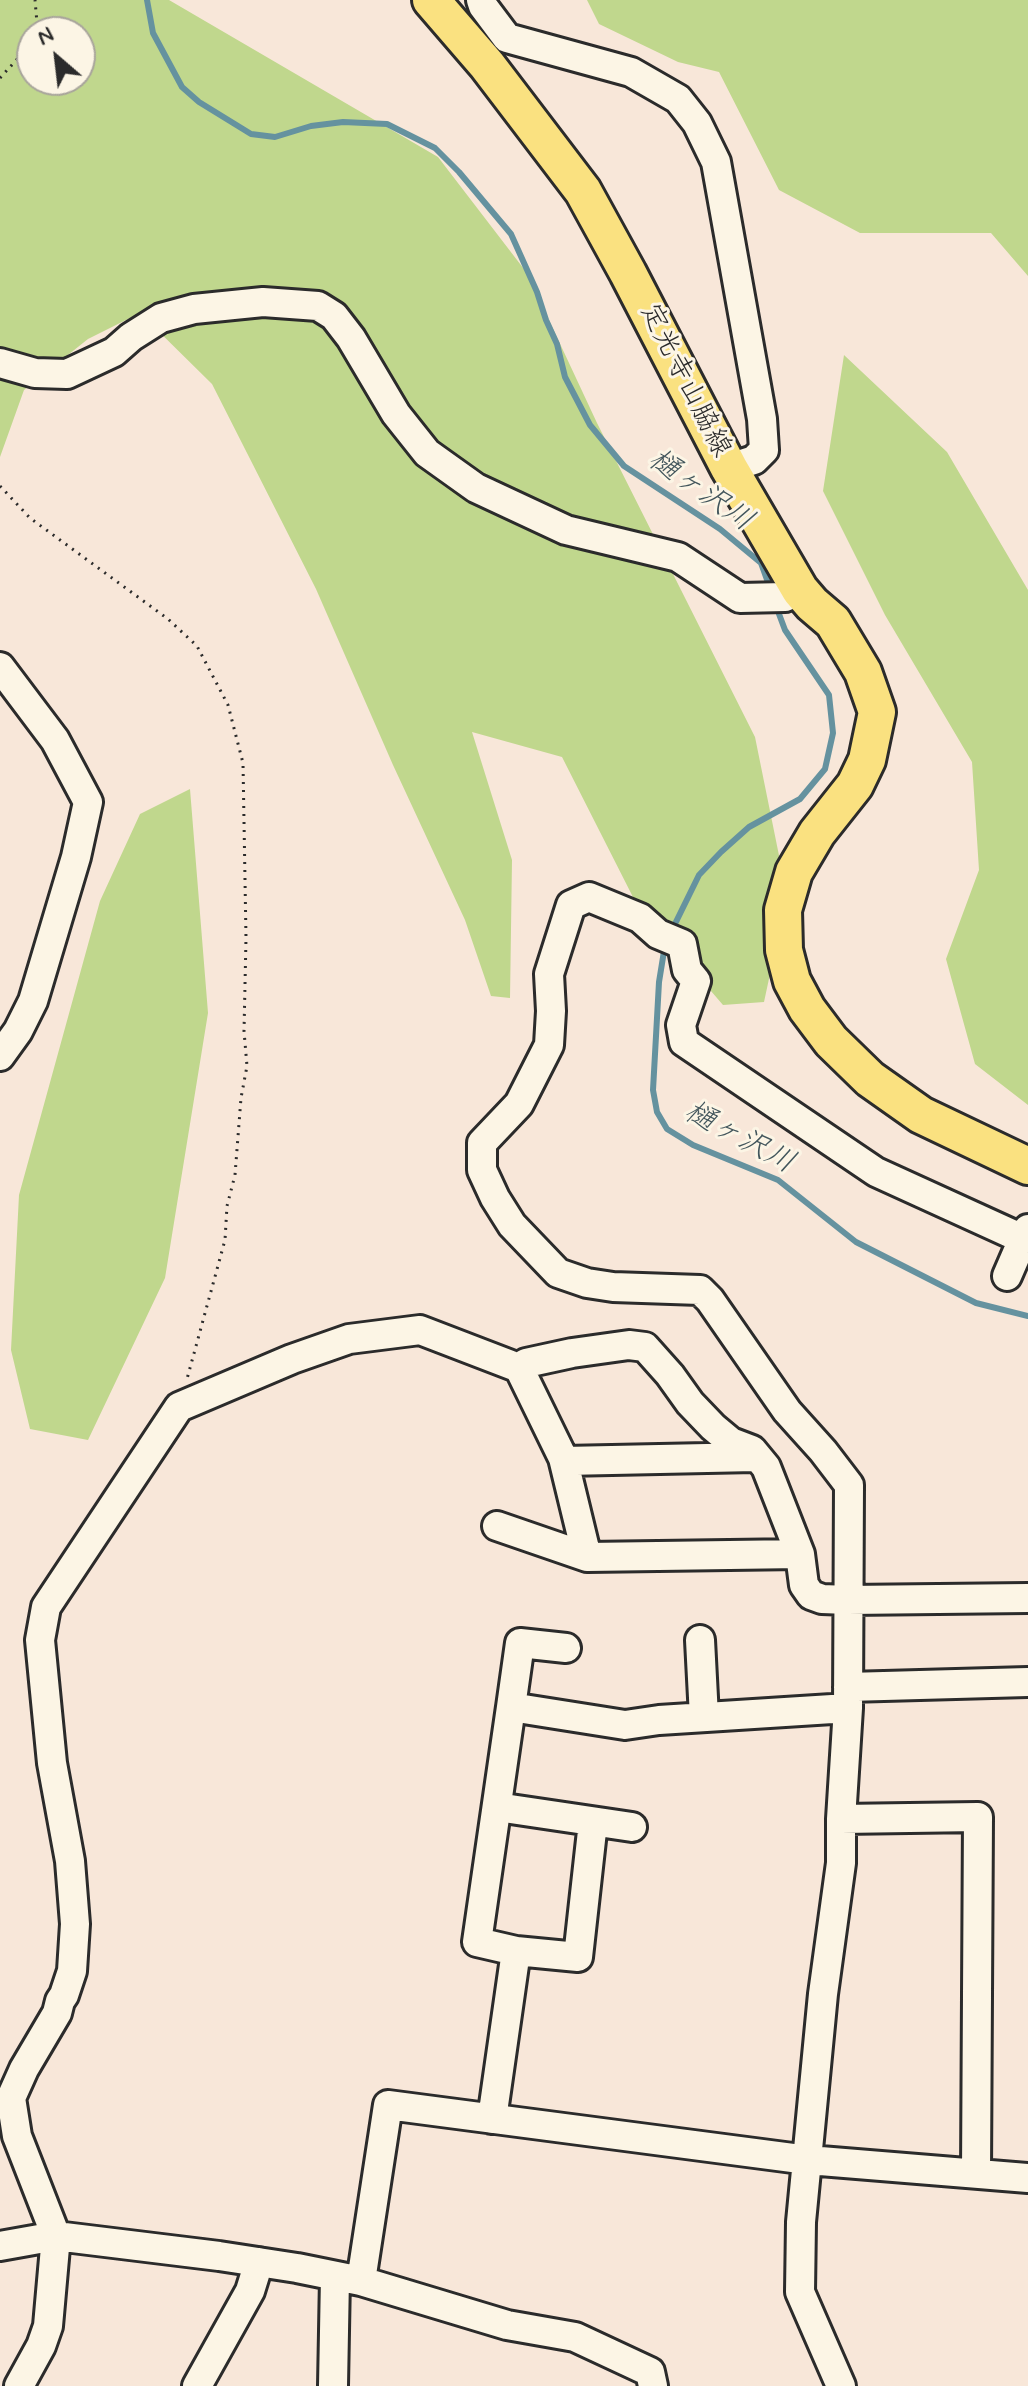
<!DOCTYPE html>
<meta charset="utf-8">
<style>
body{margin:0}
#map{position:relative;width:1028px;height:2386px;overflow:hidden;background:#f8e7d9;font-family:Mynerve,sans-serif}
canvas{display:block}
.north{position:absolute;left:16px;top:16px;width:80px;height:80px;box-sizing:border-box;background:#fcf5e5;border:2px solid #a8a49b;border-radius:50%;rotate:332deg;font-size:22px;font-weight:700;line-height:32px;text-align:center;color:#2b2b2b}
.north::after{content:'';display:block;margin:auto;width:28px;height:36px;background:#2b2b2b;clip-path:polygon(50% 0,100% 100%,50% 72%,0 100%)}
</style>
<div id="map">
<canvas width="1028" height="2386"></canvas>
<div class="north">N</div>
</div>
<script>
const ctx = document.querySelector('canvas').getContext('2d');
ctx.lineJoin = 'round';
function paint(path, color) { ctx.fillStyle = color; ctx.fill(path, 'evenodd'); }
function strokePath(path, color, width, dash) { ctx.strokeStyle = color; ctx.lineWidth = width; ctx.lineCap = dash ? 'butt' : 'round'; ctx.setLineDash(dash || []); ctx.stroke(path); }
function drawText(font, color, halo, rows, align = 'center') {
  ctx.font = font + ' Mynerve,"Klee One",sans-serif'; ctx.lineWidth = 6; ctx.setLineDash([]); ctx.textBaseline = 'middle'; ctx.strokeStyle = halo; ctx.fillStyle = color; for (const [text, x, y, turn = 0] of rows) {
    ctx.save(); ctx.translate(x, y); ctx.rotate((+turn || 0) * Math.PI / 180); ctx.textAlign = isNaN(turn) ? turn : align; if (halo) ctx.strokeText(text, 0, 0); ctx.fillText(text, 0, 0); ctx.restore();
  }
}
paint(new Path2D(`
 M0 0H169L438 157 527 273 597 423 755 737 787 895 764 1002 723 1005 637 905 562 757 472 732 512 860 510 998 491 996 465 920 393 765 316 589 212 384 140 313 88 339 24 390 0 457ZM32 32H80V80H32Z
 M587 0H1028V276L991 233H860L779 190 719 72 678 62 599 24Z
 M844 355 947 452 1028 590V1105L975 1064 946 959 979 870 972 762 885 615 823 491Z
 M190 789 208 1013 165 1278 88 1440 30 1429 11 1350 19 1195 100 901 140 814Z`), '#c0d78d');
strokePath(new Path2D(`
 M147 0 153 33 182 87 199 102 251 134 275 137 311 126 343 122 387 124 435 148 459 172 511 234 537 292 546 320 557 344 565 377 590 425 624 466 720 529 761 563 770 588
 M671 932 699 875 721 852 749 827 800 799 825 769 833 733 829 695 785 630 776 606
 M665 945 659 982 653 1090 657 1112 667 1129 693 1145 778 1180 856 1242 976 1303 1028 1316`), '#65929f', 6);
const minor = new Path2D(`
 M481 0 483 6 507 38 631 72 678 99 697 123 716 162 762 419 764 450 754 460 729 468
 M0 363 35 373 67 374 114 352 131 337 161 318 194 309 263 302 318 306 334 316 351 338 396 414 427 453 476 488 566 530 678 557 740 598 785 597 800 590
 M0 667 55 740 88 802 76 857 33 1001 18 1031 0 1056
 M1007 1276 1023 1239
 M519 1368 526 1363 572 1353 629 1345 645 1347 670 1375 690 1403 713 1427 731 1442 752 1450 766 1467 800 1554 804 1585 811 1595 822 1599 848 1600 1028 1598
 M564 1461 755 1457
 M587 1557 800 1554
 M700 1640 704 1717
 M848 1687 1028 1682
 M511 1707 520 1643 566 1648
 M497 1807 632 1827
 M841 1819 978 1817 976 2173
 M516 1951 578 1957 593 1822
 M492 2119 516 1951 477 1942 511 1707 625 1725 659 1720 848 1708
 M0 2246 56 2236 219 2256 297 2268 361 2281 507 2325 575 2337 650 2372 653 2386
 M361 2281 388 2105 808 2160 1028 2178
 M19 2386 41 2346 48 2326 56 2236 17 2136 11 2098 24 2069 57 2013 60 2001 64 1995 72 1971 75 1924 70 1861 52 1763 40 1640 46 1607 179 1407 292 1359 349 1339 420 1330 519 1368 563 1458 587 1557 497 1526
 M197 2386 250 2291 259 2262
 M333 2386 335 2277
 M841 2386 800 2292 801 2222 823 1994 841 1863V1819L848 1708 849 1485 823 1451 787 1411 710 1300 700 1290 613 1287 587 1283 558 1273 512 1225 495 1198 482 1170V1143L519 1104 549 1045 551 1011 549 974 571 905 589 897 640 918 658 934 682 944 687 970 696 981 681 1025 684 1042 876 1172 1023 1239 1028 1229`);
const major = new Path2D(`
 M431 0 487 65 583 191 628 273 729 468 800 590 812 604 833 622 863 672 877 712 867 760 855 785 817 833 794 872 783 910 784 950 792 981 807 1009 831 1041 870 1079 921 1115 1028 1166`);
strokePath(minor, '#2b2b2b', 34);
strokePath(major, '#2b2b2b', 42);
strokePath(new Path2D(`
 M32 32 37 23 35 0
 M0 78 19 57 32 32
 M0 486 30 518 168 619 197 646 228 705 243 763 246 938 244 1031 247 1066 241 1098 235 1175 227 1206 225 1240 187 1379`), '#2b2b2b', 3, [2, 6]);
strokePath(minor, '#fcf5e5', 28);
strokePath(major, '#fae180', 36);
drawText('28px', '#2b2b2b', '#fcf5e5', [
 ["定光寺山脇線",684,381,63]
]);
drawText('italic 30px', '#43565c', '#fcf5e5', [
 ["樋ヶ沢川",700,492,35],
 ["樋ヶ沢川",739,1139,28]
]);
</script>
